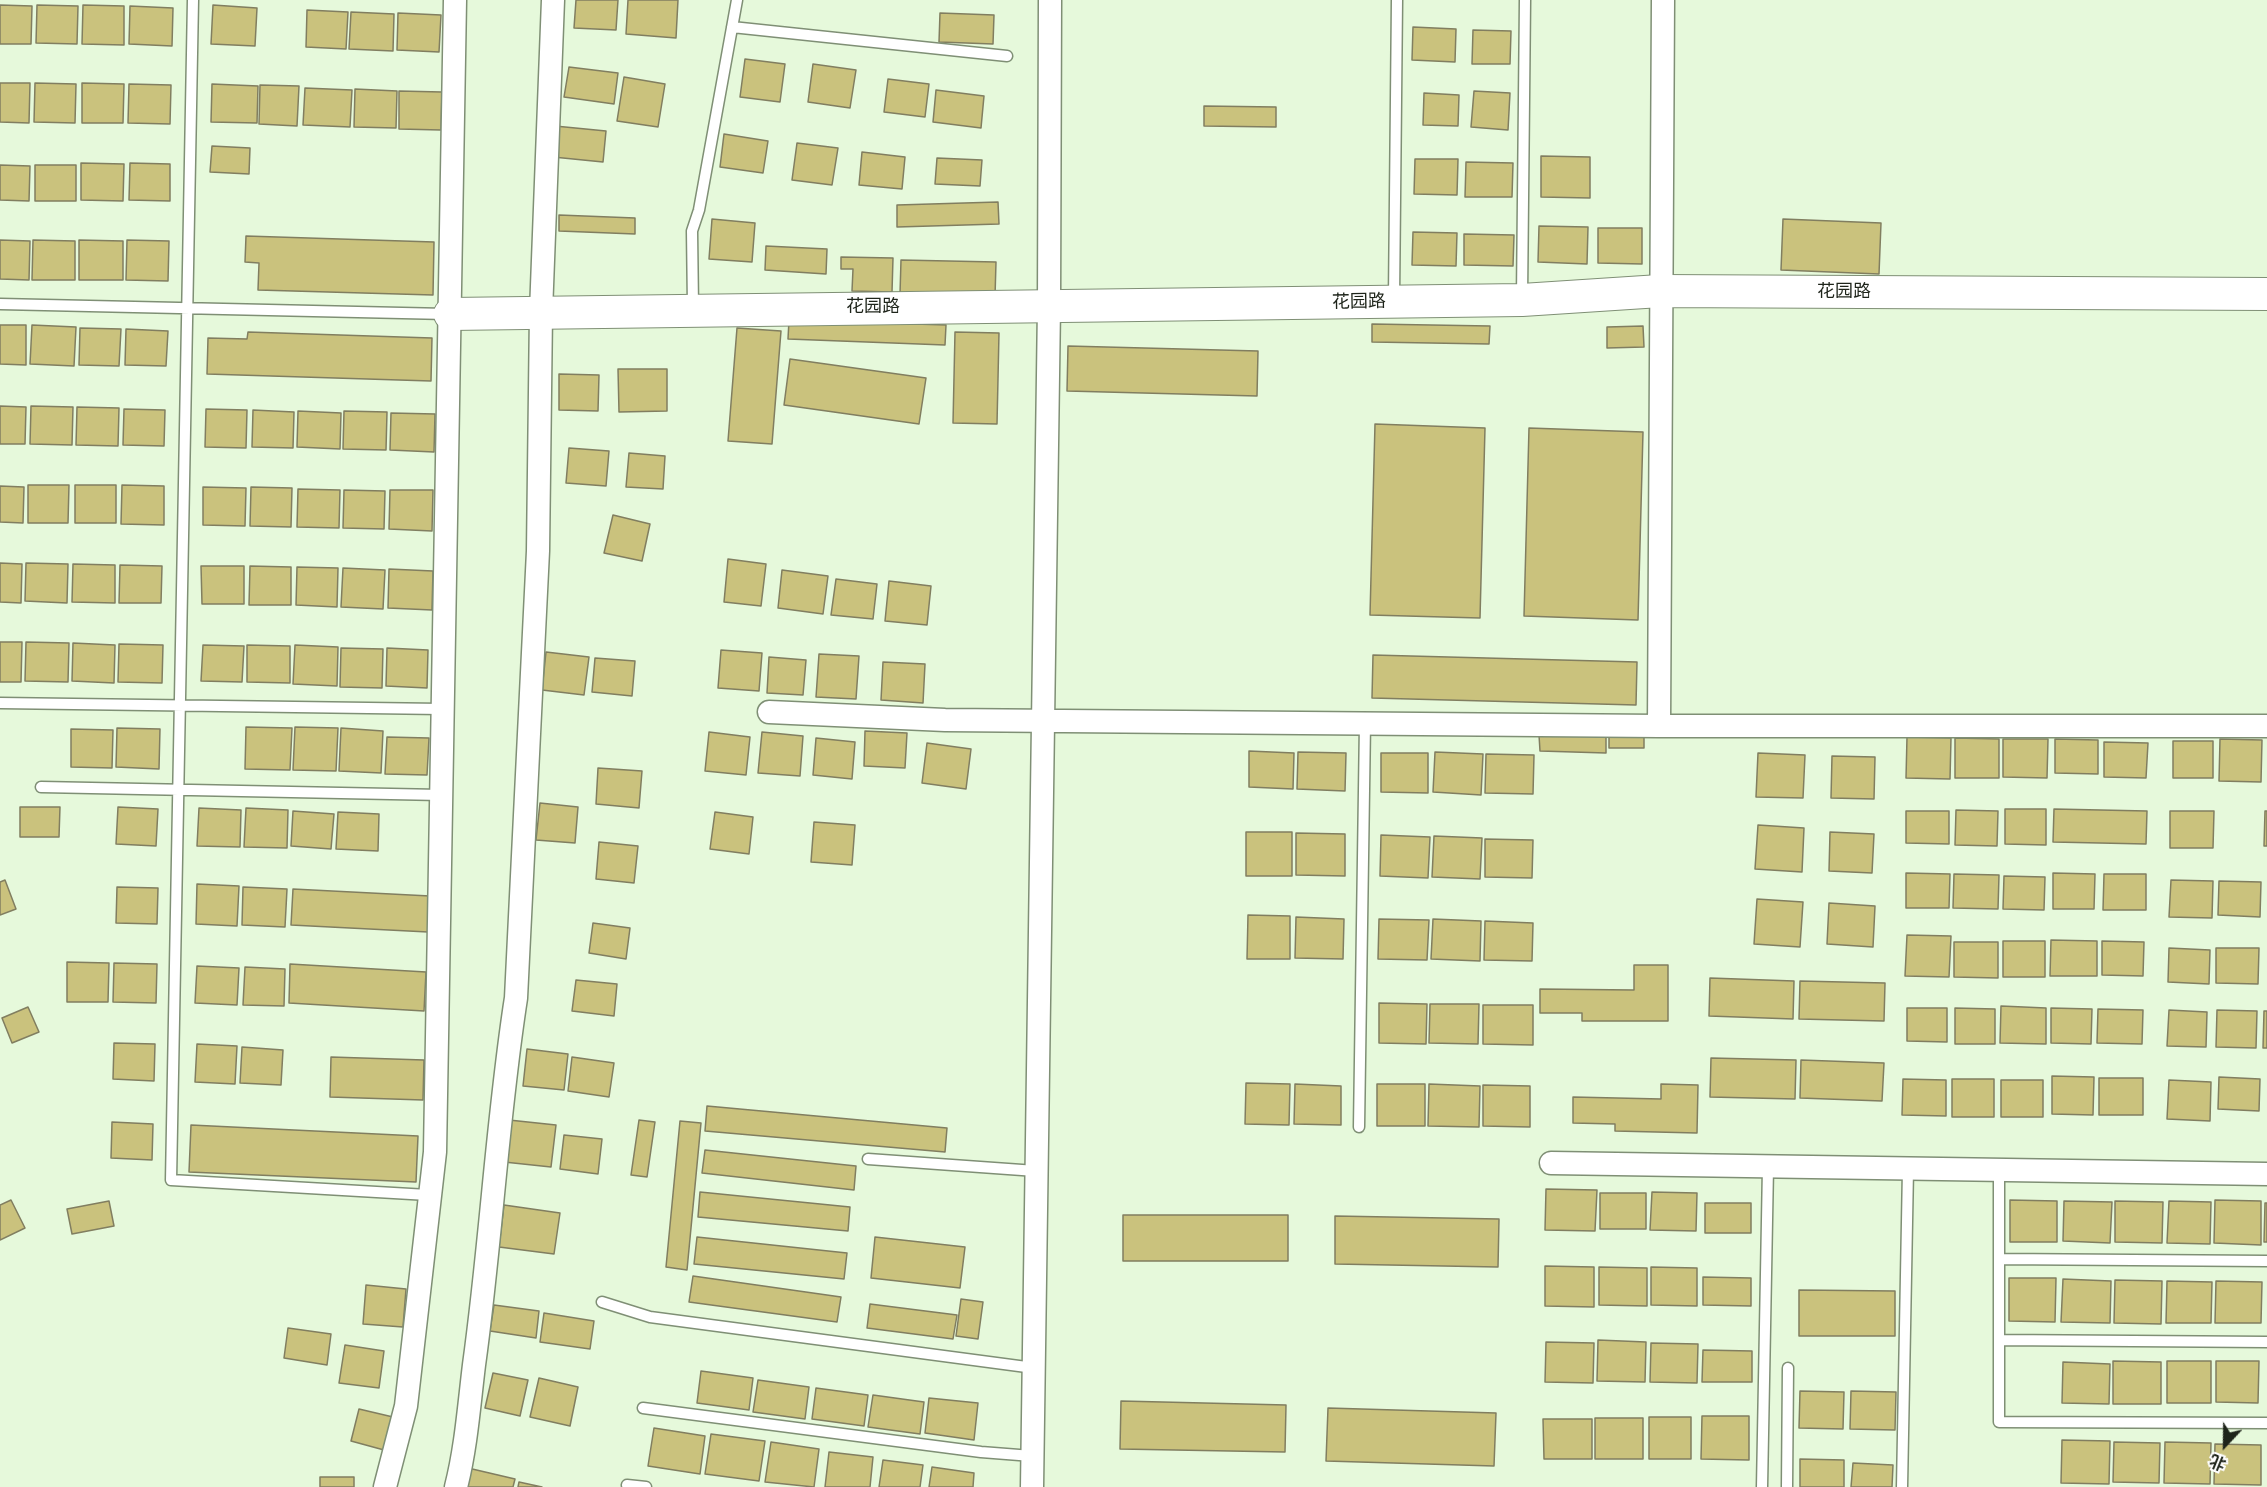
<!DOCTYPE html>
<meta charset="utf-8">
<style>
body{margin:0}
#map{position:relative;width:2267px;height:1487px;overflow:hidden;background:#e6f9db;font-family:Rubik,"Noto Sans SC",sans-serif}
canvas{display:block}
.north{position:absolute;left:2195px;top:1415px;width:60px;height:60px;-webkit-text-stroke:4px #fff;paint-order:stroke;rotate:202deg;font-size:16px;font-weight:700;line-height:24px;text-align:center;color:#1e241a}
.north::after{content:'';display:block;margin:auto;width:21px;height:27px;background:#1e241a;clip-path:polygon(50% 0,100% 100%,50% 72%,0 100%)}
</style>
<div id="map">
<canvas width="2267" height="1487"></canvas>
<div class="north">北</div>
</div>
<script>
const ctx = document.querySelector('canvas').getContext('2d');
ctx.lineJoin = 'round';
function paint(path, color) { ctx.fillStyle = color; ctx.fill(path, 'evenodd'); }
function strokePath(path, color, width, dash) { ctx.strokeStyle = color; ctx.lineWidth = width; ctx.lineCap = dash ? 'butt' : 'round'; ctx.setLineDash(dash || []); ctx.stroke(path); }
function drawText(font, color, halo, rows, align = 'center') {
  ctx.font = font + ' Rubik,"Noto Sans SC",sans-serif'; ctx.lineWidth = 6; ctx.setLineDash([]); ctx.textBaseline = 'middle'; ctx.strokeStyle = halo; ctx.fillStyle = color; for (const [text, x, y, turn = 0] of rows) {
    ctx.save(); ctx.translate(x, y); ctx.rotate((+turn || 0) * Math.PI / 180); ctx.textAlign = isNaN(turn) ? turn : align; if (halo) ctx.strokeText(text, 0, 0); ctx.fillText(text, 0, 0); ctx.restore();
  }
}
const building = new Path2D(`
 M576 0H618L616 30 574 28Z
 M628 0H678L676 38 626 34Z
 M0 5 32 6 31 44H0Z
 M37 5 78 6 77 44 36 43Z
 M83 5 124 6V45L82 44Z
 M213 5 257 8 255 46 211 44Z
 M130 6 173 8 172 46 129 44Z
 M307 10 348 12 346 49 306 47Z
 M351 12 394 14 393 51 349 49Z
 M398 13 441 15 439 52 397 50Z
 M940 13 994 15 993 44 939 42Z
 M1413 27 1456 29 1455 62 1412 60Z
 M1473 30 1511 31 1510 64H1472Z
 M745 59 785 64 780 102 740 97Z
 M813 64 856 70 850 108 808 102Z
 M569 67 618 73 614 104 564 97Z
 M624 77 665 84 658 127 617 121Z
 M888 79 929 84 925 117 884 112Z
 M0 83H30L29 123 0 122Z
 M35 83 76 84 75 123 34 122Z
 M82 83 124 84 123 123H82Z
 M129 84 171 85 170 124 128 123Z
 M212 84 258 86 257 123 211 122Z
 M260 85 299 86 297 126 259 124Z
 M305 88 352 90 350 127 303 125Z
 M355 89 397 91 396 128 354 127Z
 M936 90 984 96 981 128 933 122Z
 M399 91 442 92 441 130 399 129Z
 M1474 91 1510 93 1508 130 1471 127Z
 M1424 93 1459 95 1458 126 1423 125Z
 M1204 106 1276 107V127L1204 126Z
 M555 126 606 131 603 162 553 157Z
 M724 134 768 141 763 173 720 167Z
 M797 143 838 148 832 185 792 180Z
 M212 146 250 148 249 174 210 172Z
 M862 152 905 157 902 189 859 185Z
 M1541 156 1590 157V198L1541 197Z
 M937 158 982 160 980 186 935 184Z
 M1415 159H1458L1457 195 1414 194Z
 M1466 162 1513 163 1512 197H1465Z
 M81 163 124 164 123 201 81 200Z
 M130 163 170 164V201L129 200Z
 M0 165 30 166 29 201 0 200Z
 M35 165H76V201H35Z
 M998 202 999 224 897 227V205Z
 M559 215 635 218V234L559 231Z
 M712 219 755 223 752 262 709 259Z
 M1783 219 1881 223 1879 274 1781 270Z
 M1539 226 1588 227 1587 264 1538 262Z
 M1598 228H1642V264L1598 263Z
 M1413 232 1457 233 1456 266 1412 265Z
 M1464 234 1514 235 1513 266 1464 265Z
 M246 236 434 242 433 295 258 290 259 263 245 262Z
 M0 240 30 241 29 280 0 279Z
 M33 240 75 241V280H32Z
 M79 240 123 241V280H79Z
 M127 240 169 241 168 281 126 280Z
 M766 246 827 249 826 274 765 270Z
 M841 257 893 258 892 292 852 291 853 269H841Z
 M901 260 996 262 995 297 900 294Z
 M789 320 946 325 945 345 788 339Z
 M1372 324 1490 326 1489 344 1372 342Z
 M0 325H26V365L0 364Z
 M32 325 76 327 74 366 30 364Z
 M1643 326 1644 347 1607 348V327Z
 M80 328 121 329 119 366 79 365Z
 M737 328 781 331 772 444 728 441Z
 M126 329 168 331 166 366 125 365Z
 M248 332 432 338 431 381 207 374 208 338 247 339Z
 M955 332 999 333 997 424 953 423Z
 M1068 346 1258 351 1257 396 1067 391Z
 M790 359 926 378 919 424 784 405Z
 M618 369H667V411L619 412Z
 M559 374 599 375 598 411 559 410Z
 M0 406 26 407 25 444H0Z
 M31 406 73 407 72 445 30 444Z
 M77 407 119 408 118 446 76 445Z
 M124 409 165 410 164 446 123 445Z
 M206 409 247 410 246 448 205 447Z
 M253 410 294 412 293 448 252 447Z
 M298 411 341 413 340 449 297 447Z
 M344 411 387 412 386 450 343 449Z
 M391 413 435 414 434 452 390 450Z
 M1375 424 1485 428 1480 618 1370 615Z
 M1529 428 1643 432 1638 620 1524 616Z
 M569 448 609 451 606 486 566 483Z
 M629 453 665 456 663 489 626 487Z
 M28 485H69L68 523H28Z
 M75 485H116V523H75Z
 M122 485 164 486V525L121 524Z
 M0 486 24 487 23 523 0 522Z
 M203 487 246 488 245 526 203 525Z
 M251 487 292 488 291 527 250 526Z
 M298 489 340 490 339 528 297 527Z
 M344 490 385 491 384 529 343 528Z
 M390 490H433L432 531 389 529Z
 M613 515 650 524 642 561 604 553Z
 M728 559 766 564 761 606 724 602Z
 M0 563 22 564 21 603 0 602Z
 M26 563 68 564 67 603 25 601Z
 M73 564 115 565V603L72 602Z
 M120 565 162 566 161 603H119Z
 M201 566H244V604H202Z
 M250 566 291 567V605H249Z
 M297 567 338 568 337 607 296 605Z
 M343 568 385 570 383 609 341 607Z
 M389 569 433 571 432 610 388 608Z
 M782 570 828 576 823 614 778 608Z
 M836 579 877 584 873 619 831 615Z
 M889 581 931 586 927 625 885 621Z
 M0 642H22L21 682H0Z
 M26 642 69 643 68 682 25 681Z
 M73 643 115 645 114 683 72 681Z
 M119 644 163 645 162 683 118 682Z
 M203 645 244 646 242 682 201 681Z
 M247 645 290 646V683L247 682Z
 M295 645 338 647 337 686 293 684Z
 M341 648 383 649 382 688 340 687Z
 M387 648 428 650 427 688 386 686Z
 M721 650 762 653 759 691 718 688Z
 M546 652 589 657 584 695 542 690Z
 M819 654 859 656 856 699 816 697Z
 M1373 655 1637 662 1636 705 1372 698Z
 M769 657 806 660 803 695 767 693Z
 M595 658 635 661 632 696 592 692Z
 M883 662 925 664 923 703 881 700Z
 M246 727 292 728 290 770 245 769Z
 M295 727 338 728 336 771 293 770Z
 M117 728 160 729 159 769 116 767Z
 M341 728 383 731 381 773 339 771Z
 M71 729 113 730 112 768 71 767Z
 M865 731 907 733 905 768 864 766Z
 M709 732 750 737 746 775 705 771Z
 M762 732 803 736 800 776 758 773Z
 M1539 735 1606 736V753L1540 751Z
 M1609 735H1644V748H1609Z
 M387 737 429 738 427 775 385 774Z
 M1907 737 1951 738 1950 779 1906 778Z
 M816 738 855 742 852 779 813 775Z
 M1955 738 1999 739V778H1955Z
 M2003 739H2048L2047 778 2003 777Z
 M2055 739 2098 740V774L2055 773Z
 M2220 739 2262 740 2261 782 2219 781Z
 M2173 741H2213V778H2173Z
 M2104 742 2148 743 2146 778 2104 777Z
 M927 743 971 749 966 789 922 783Z
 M1249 751 1294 753 1293 789 1249 787Z
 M1298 752 1346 753 1345 791 1297 789Z
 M1435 752 1483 754 1481 795 1433 792Z
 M1381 753H1428V793L1381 792Z
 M1758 753 1805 755 1803 798 1756 797Z
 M1486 754 1534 755 1533 794 1485 793Z
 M1832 756 1875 757 1874 799 1831 798Z
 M598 768 642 771 639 808 596 804Z
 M540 803 578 807 575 843 536 840Z
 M20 807H60L59 837H20Z
 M118 807 158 809 156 846 116 844Z
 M199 808 241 810 240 847 197 846Z
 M246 808 288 810 287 848 244 847Z
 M2005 809H2046V845L2005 844Z
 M2054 809 2147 811 2146 844 2053 842Z
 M1956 810 1998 811 1997 846 1955 845Z
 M293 811 334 814 331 849 291 846Z
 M1906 811H1949V844L1906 843Z
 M2170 811H2214L2213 848H2170Z
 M2265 811H2267V846H2264Z
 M338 812 379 814 378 851 336 849Z
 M715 812 753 817 749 854 710 849Z
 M814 822 855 825 852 865 811 862Z
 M1758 825 1804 828 1802 872 1755 869Z
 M1246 832H1292V876H1246Z
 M1830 832 1874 834 1872 873 1829 871Z
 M1296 833 1345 834V876L1296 875Z
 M1381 835 1430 837 1428 878 1380 876Z
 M1434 836 1482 838 1480 879 1432 877Z
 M1485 839 1533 840 1532 878 1485 877Z
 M599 842 638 846 634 883 596 879Z
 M1906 873 1950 874 1949 908H1906Z
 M2053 873 2095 874 2094 909H2053Z
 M1954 874 1999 875 1998 909 1953 908Z
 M2104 874H2146V910H2103Z
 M2004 876 2045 877 2044 910 2003 909Z
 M5 880 16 909 0 915V882Z
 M2171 880 2213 881 2212 918 2169 917Z
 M2219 881 2261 882 2260 917 2218 915Z
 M197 884 239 886 237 926 196 924Z
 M117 887 158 888 157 924 116 923Z
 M243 887 287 889 285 927 242 925Z
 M293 889 430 896 428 932 291 925Z
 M1757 899 1803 902 1800 947 1754 944Z
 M1829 903 1875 906 1873 947 1827 944Z
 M1248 915 1290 916V959H1247Z
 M1296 917 1344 919 1343 959 1295 958Z
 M1379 919 1429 920 1427 960 1378 959Z
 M1433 919 1481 921 1480 961 1431 959Z
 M1485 921 1533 923 1532 961 1484 960Z
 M593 923 630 928 626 959 589 953Z
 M1907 935 1951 936 1949 977 1905 976Z
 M2051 940 2097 941V976H2050Z
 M2003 941H2045V977H2003Z
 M2102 941 2144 942 2143 976 2102 975Z
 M1954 942H1998V978L1954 977Z
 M2169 948 2210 950 2209 984 2168 982Z
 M2216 948H2259L2258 984 2216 983Z
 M67 962 109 963 108 1002H67Z
 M114 963 157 964 156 1003 113 1002Z
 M290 964 426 972 424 1011 289 1003Z
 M1634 965H1668V1021H1582V1013H1540V989L1634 990Z
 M197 966 239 968 237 1005 195 1003Z
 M245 967 285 969 284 1006 243 1005Z
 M1710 978 1794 981 1793 1019 1709 1016Z
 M576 980 617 984 614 1016 572 1011Z
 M1800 981 1885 983 1884 1021 1799 1019Z
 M1379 1003 1427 1004 1426 1044 1379 1043Z
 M1430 1004H1479L1478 1044 1429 1043Z
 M1483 1005H1533V1045L1483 1044Z
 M2001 1006 2046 1008V1044L2000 1043Z
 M28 1007 39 1032 12 1043 2 1018Z
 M1907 1008H1947V1042L1907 1041Z
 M1955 1008 1995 1009V1044H1955Z
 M2051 1008 2092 1009 2091 1044 2051 1043Z
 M2098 1009 2143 1010 2142 1044 2097 1043Z
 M2169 1010 2207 1012 2206 1047 2167 1046Z
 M2217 1010 2257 1011 2256 1048 2216 1047Z
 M2264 1011H2267V1048H2263Z
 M114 1043 155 1044 154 1081 113 1079Z
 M197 1044 237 1046 235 1084 195 1082Z
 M242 1047 283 1050 281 1085 240 1083Z
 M527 1049 568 1054 564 1090 523 1086Z
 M331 1057 424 1060 423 1100 330 1097Z
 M572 1057 614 1063 609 1097 568 1091Z
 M1711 1058 1796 1060 1795 1099 1710 1097Z
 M1801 1060 1884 1063 1882 1101 1800 1098Z
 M2052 1076 2094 1077 2093 1115 2052 1114Z
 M2219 1077 2260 1079 2259 1111 2218 1109Z
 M2099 1078H2143V1115H2099Z
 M1903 1079 1946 1080V1116L1902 1115Z
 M1952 1079H1994V1117H1952Z
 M2001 1080H2043V1117H2001Z
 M2169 1080 2211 1082 2210 1121 2167 1119Z
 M1246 1083 1290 1084 1289 1125 1245 1124Z
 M1295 1084 1341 1086V1125L1294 1124Z
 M1377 1084H1425V1126H1377Z
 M1429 1084 1480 1086 1479 1127 1428 1126Z
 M1661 1084 1698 1085 1697 1133 1615 1131V1124L1573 1123V1097L1661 1099Z
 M1483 1085 1530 1086V1127L1483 1126Z
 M707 1106 947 1128 945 1152 705 1131Z
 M509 1120 556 1125 551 1167 504 1162Z
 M639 1120 655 1122 647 1177 631 1175Z
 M680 1121 701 1123 687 1270 666 1267Z
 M112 1122 153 1124 152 1160 111 1158Z
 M191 1125 418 1136 416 1182 189 1172Z
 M564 1135 602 1139 598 1174 560 1169Z
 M705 1150 856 1166 854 1190 702 1173Z
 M1546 1189 1597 1190 1595 1231 1545 1230Z
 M700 1192 850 1207 848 1231 698 1217Z
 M1652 1192 1697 1193 1696 1231 1650 1230Z
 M1600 1193H1646V1229H1600Z
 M11 1200 25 1228 0 1240V1205Z
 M2010 1200 2057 1201V1242H2010Z
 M2215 1200 2261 1201V1245L2214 1243Z
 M109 1201 114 1226 72 1234 67 1209Z
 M2064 1201 2112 1202 2110 1243 2063 1241Z
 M2115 1201 2163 1202 2162 1243 2115 1242Z
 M2169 1201 2211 1202 2210 1244 2167 1243Z
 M1705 1203H1751V1233H1705Z
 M2265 1203H2267V1242H2264Z
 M504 1205 560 1213 554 1254 499 1247Z
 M1123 1215H1288V1261H1123Z
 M1335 1216 1499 1219 1498 1267 1335 1264Z
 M697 1237 847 1253 844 1279 694 1264Z
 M875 1237 965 1247 960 1288 871 1278Z
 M1545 1266 1594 1267V1307L1545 1306Z
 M1599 1267 1647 1268V1306L1599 1305Z
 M1651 1267 1697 1268V1306L1651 1305Z
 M693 1276 841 1297 837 1322 689 1302Z
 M1703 1277 1751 1278V1306L1703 1305Z
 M2009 1278H2056L2055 1322 2009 1321Z
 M2063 1279 2111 1281 2110 1323 2061 1322Z
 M2115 1280 2162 1281 2161 1324 2114 1323Z
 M2167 1281 2212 1282 2211 1323H2166Z
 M2216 1281 2262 1282 2261 1323H2215Z
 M366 1285 406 1289 403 1327 363 1324Z
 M1799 1290 1895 1291V1336H1799Z
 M961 1299 983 1302 978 1339 956 1336Z
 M870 1304 957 1315 953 1339 867 1328Z
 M494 1305 539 1311 536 1338 490 1331Z
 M544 1313 594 1321 590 1349 540 1342Z
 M288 1328 331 1334 327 1365 284 1358Z
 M1598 1340 1646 1342 1645 1382 1597 1381Z
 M1546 1342 1594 1343 1593 1383 1545 1382Z
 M1651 1343 1698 1344 1697 1383 1650 1382Z
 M345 1345 384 1351 379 1388 339 1383Z
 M1703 1350 1752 1351V1382H1702Z
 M2113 1361 2161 1362V1404H2113Z
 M2167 1361H2211V1403H2167Z
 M2216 1361H2259L2258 1403 2216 1402Z
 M2063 1362 2110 1364 2109 1404 2062 1403Z
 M701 1371 753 1378 749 1410 697 1403Z
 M493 1373 528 1380 520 1416 485 1408Z
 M539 1378 578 1387 570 1426 530 1417Z
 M758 1380 809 1387 805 1419 753 1412Z
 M816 1388 868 1395 864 1426 812 1419Z
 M1800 1391 1844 1392 1843 1429 1799 1428Z
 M1851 1391 1896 1392 1895 1430 1850 1429Z
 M873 1395 924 1402 920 1434 868 1427Z
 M929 1398 978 1403 974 1440 925 1433Z
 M1121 1401 1286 1405 1285 1452 1120 1449Z
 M1328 1408 1496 1413 1494 1466 1326 1461Z
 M359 1409 393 1417 384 1450 351 1441Z
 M1702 1416H1749V1460L1701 1459Z
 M1649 1417H1691V1459H1649Z
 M1595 1418H1643V1459H1595Z
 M1543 1419H1592V1459H1544Z
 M654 1428 705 1436 700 1474 648 1466Z
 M711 1434 765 1441 759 1481 705 1474Z
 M2062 1440 2110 1441 2109 1484 2061 1483Z
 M771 1442 819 1449 814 1487 765 1482Z
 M2114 1442 2160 1443 2159 1483 2113 1482Z
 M2165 1442 2211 1443 2210 1484 2164 1483Z
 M2215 1444 2261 1445V1485L2214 1484Z
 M829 1452 873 1457 870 1487H825Z
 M1800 1459 1844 1460V1487H1800Z
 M883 1460 923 1465 920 1487H879Z
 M1853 1463 1893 1465 1892 1487H1851Z
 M932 1467 974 1473 973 1487H929Z
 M468 1468 515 1479 513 1487H464Z
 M320 1477H354V1487H320Z
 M519 1482 542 1487H518Z`);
paint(building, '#cac27d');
strokePath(building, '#817e60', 1.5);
const lane = new Path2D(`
 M193 0 171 1180 428 1195
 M732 27 1007 56
 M1522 297 1525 0
 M1394 298 1397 0
 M0 304 447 314
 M693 307 692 231 699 210 737 0
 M0 703 442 709
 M41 787 441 795
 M1359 1127 1365 723
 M868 1159 1036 1171
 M1999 1171V1422L2267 1423
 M1999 1259 2267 1261
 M602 1302 650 1317 1034 1368
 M1999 1340 2267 1342
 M643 1408 981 1452 1032 1456
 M627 1485 646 1487
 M1762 1487 1768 1167
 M1787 1487 1788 1368
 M1902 1487 1908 1169`);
const street = new Path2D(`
 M769 712 945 720 1659 726H2267
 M1659 726 1663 0
 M1551 1163 2267 1174
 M385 1487 406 1406 435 1152 455 0
 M456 1487C466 1448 469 1406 474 1365 491 1243 497 1120 516 998L538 551 541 312 553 0
 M1032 1487 1049 306 1050 0`);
const secondary = new Path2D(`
 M450 314 1522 300 1660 291 2267 294`);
strokePath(lane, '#7f8f75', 13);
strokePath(street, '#7f8f75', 25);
strokePath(secondary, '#7f8f75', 34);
strokePath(lane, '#fff', 10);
strokePath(street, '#fff', 22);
strokePath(secondary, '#fff', 32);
drawText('18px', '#1e241a', '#fff', [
 ["花园路",1844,292],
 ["花园路",1359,302,-1],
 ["花园路",873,307]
]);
</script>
